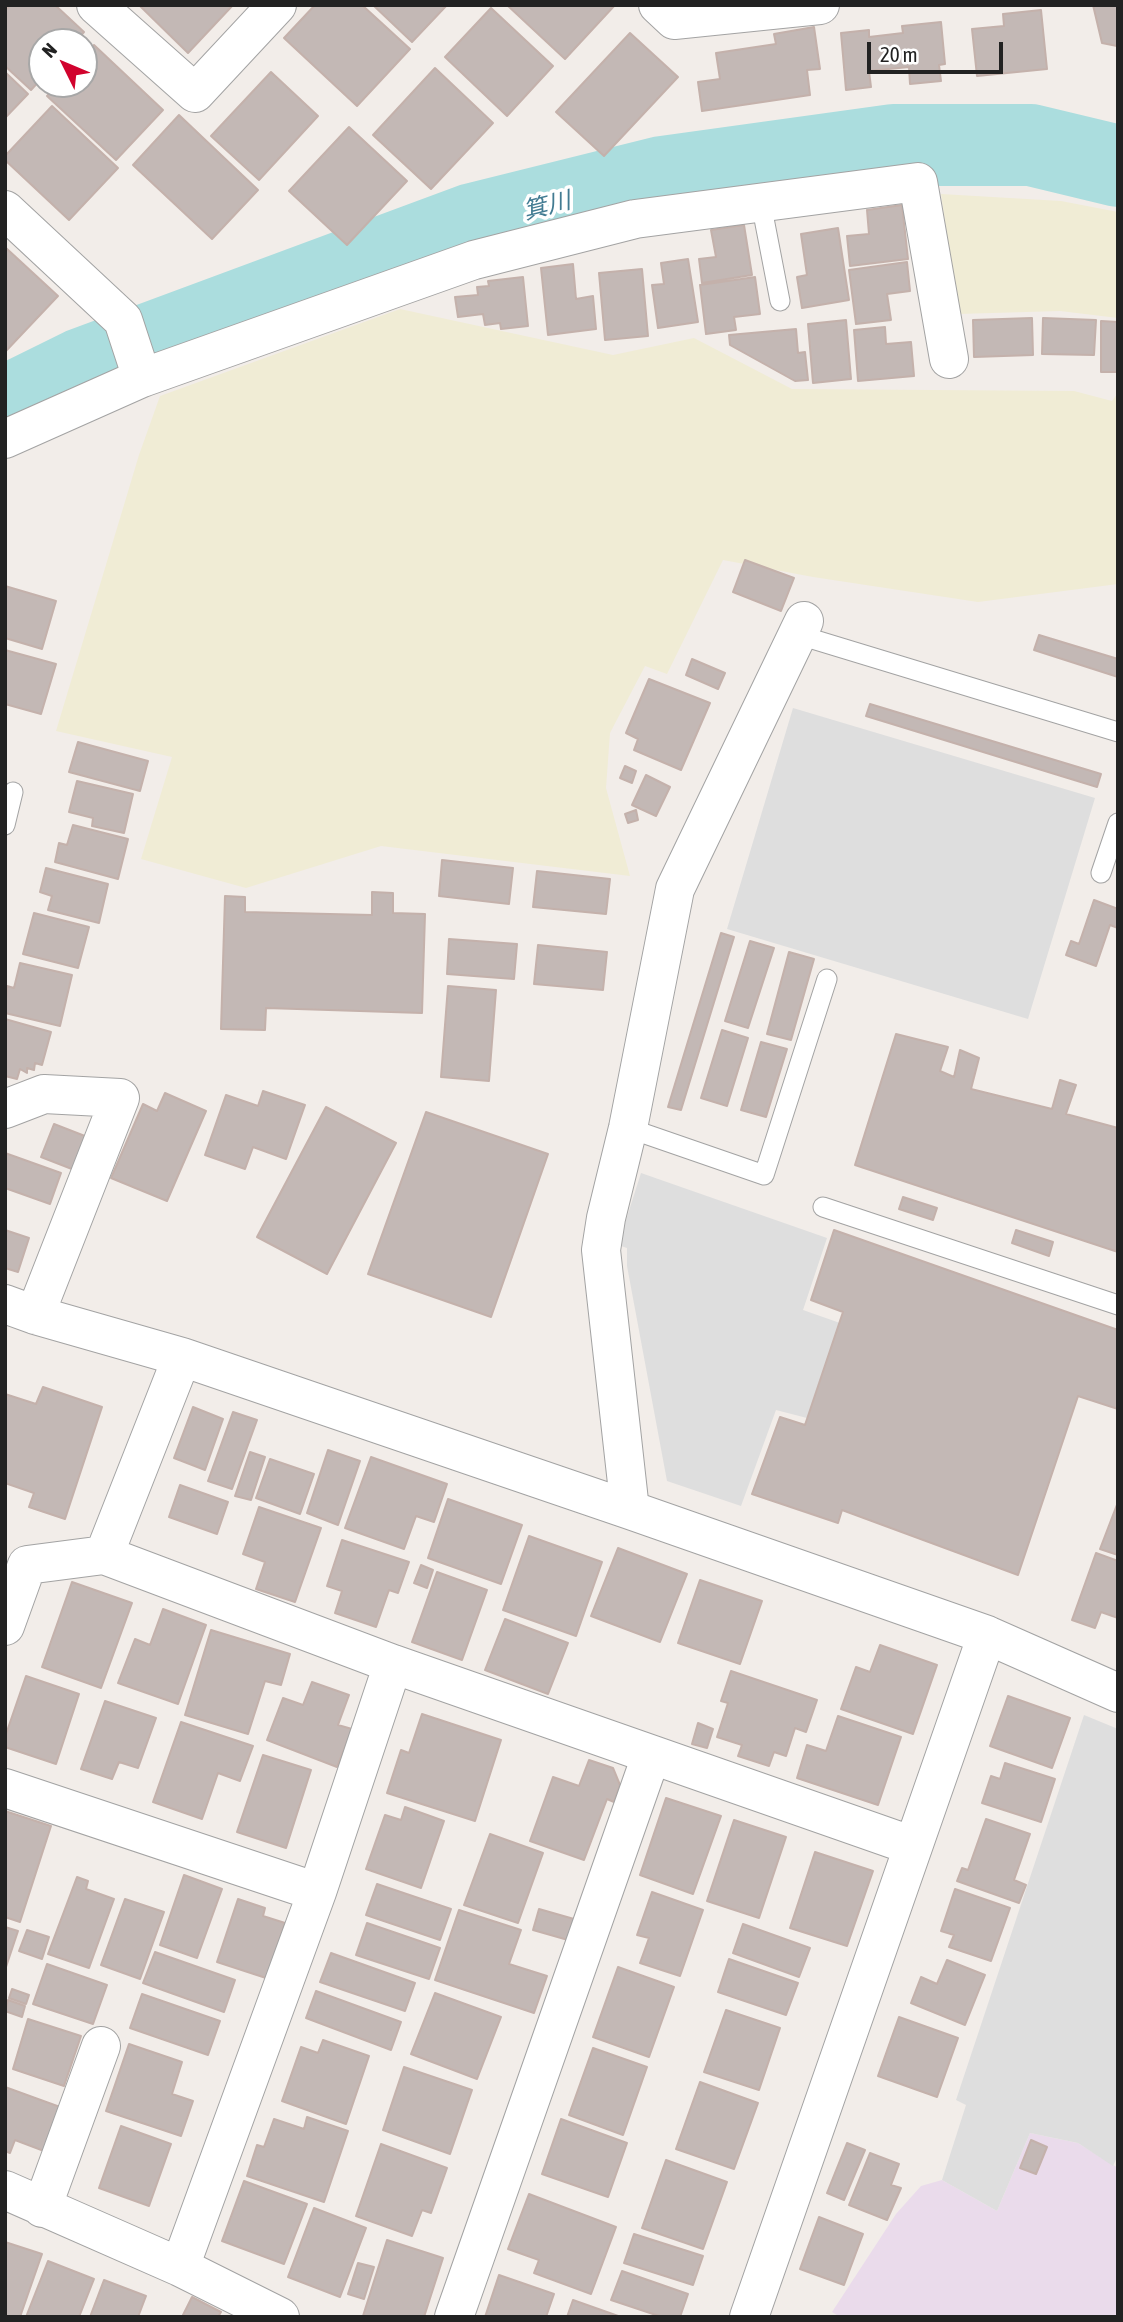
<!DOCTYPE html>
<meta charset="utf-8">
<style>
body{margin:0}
#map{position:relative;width:1123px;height:2322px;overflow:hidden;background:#f2ede9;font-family:"Asap Condensed",sans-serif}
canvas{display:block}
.frame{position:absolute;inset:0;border:7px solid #222;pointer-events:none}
.north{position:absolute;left:28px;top:28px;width:70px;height:70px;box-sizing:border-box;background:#fff;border:2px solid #a7a7a7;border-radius:50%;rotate:313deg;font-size:19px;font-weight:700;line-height:28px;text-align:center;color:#222}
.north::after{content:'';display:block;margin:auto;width:24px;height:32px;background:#d1032e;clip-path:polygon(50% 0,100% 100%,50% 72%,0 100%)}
.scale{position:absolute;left:867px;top:42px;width:136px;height:32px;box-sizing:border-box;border:4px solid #222;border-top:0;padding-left:9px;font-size:21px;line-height:24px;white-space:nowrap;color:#222;-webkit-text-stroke:5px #fff;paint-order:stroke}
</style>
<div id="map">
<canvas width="1123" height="2322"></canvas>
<div class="frame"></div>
<div class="north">N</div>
<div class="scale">20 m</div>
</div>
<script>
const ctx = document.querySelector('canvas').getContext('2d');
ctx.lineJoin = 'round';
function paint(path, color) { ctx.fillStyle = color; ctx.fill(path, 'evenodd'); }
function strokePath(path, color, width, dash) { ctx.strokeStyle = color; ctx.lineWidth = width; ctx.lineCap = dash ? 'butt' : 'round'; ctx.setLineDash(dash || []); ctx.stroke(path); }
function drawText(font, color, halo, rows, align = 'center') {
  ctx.font = font + ' "Asap Condensed","Noto Sans JP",sans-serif'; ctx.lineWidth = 7; ctx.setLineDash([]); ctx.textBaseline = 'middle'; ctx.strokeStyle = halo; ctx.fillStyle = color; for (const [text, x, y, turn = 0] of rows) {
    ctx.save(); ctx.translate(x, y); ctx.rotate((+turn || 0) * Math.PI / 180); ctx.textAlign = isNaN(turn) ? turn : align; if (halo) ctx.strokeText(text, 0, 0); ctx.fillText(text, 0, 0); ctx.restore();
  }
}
paint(new Path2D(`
 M1030 2133 1078 2143 1118 2168V2317H840L832 2312 896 2214 921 2186 942 2180 997 2211Z`), '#eadbeb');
paint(new Path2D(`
 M941 194 1061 201 1118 212V318L1060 311 958 314Z
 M400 309 613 355 694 338 792 389 1074 391 1112 401 1118 393V584L978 602 813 577 723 560 667 674 645 666 610 733 606 788 630 876 381 846 246 888 141 859 172 757 56 731 139 455 160 396Z`), '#f0ecd5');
paint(new Path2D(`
 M793 708 1095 798 1028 1019 727 929Z
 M641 1173 827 1238 803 1310 840 1323 807 1418 776 1410 741 1506 667 1481 627 1266V1248L618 1245Z
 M1084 1715 1118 1729V2155L1113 2166 1078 2143 1030 2133 997 2211 942 2180 966 2105 956 2100Z`), '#dedede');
strokePath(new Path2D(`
 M5 407 82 369 473 224 662 177 893 145H1031L1118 166`), '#abddde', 82);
const building = new Path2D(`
 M10 5H55L84 32 75 42H42V78L31 90 5 66V11Z
 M139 5H233L188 53Z
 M315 5H362L410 49 357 106 284 38Z
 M373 5H447L412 42Z
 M507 5H615L565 59Z
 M1093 5 1118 6 1117 46 1102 43Z
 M491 8 553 66 507 116 445 57Z
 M1041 10 1047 69 977 76 972 29 1004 26 1003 14Z
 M941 22 945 64 939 65 941 81 910 84 909 67 869 71 871 87 846 90 841 33 869 30V37L903 33 902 26Z
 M814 27 820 69 807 70 810 95 702 111 698 82 720 79 716 53 776 44 774 34Z
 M630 33 678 77 604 156 556 112Z
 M94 45 163 110 116 160 47 96 58 84H84V56Z
 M435 68 493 123 431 189 373 135Z
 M5 72 28 94 5 118Z
 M271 72 318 116 259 180 211 136Z
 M52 106 118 168 69 220 5 160V156Z
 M179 115 258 190 212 239 133 165Z
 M349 127 407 181 347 245 289 191Z
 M902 205 908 259 850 266 847 236 869 234 867 210Z
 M744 225 752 275 702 283 699 259 716 257 711 230Z
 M838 228 849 300 802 308 797 277 807 275 801 234Z
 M6 248 58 296 5 352V249Z
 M688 259 698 322 658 328 652 285 664 284 661 263Z
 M907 262 910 291 887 294 891 320 856 324 849 270Z
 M573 264 576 299 593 296 596 329 548 335 541 268Z
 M642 269 648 336 605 340 599 273Z
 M523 277 528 326 501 329 500 323 485 325 483 314 458 317 455 297 478 295 477 287 489 286 488 281Z
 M755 277 760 314 734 317 736 330 706 334 700 285Z
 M1032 318 1033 355 974 357 973 320Z
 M1043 318 1096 320 1094 355 1042 354Z
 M846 320 851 379 813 383 808 324Z
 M1101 321 1118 322V372H1101Z
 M885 327 886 344 911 342 914 376 858 381 854 330Z
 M796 329 798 353 805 352 808 380 795 381 730 345 729 335Z
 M745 560 794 578 781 611 733 592Z
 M5 586 56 601 42 649 5 638Z
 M1039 635 1118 659V677L1034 650Z
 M5 650 56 664 41 714 5 704Z
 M692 659 725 673 718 689 686 675Z
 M649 679 710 703 681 770 634 750 638 739 626 733Z
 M870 704 1101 774 1097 787 866 716Z
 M78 742 148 761 140 791 69 772Z
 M625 766 636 771 632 783 620 778Z
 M646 775 670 787 656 816 632 805Z
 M77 781 133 794 124 833 92 826 93 818 69 812Z
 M636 810 638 820 628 823 625 814Z
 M73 825 128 839 118 879 55 862 59 843 67 845Z
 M442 860 513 868 509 904 439 896Z
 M46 868 108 884 99 923 48 910 52 896 40 892Z
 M537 871 610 879 606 914 533 907Z
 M372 892 393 893V913L425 914 422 1013 266 1008 265 1030 221 1029 225 896 245 897V912L372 915Z
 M1094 900 1118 909V928L1110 925 1096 966 1066 955 1071 941 1079 944Z
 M34 913 89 927 78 968 23 954Z
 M721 933 734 937 681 1110 668 1107Z
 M449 939 517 944 514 979 447 974Z
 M750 941 774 948 748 1028 725 1021Z
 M538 945 607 952 603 990 534 984Z
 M789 952 814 959 791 1040 767 1034Z
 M20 963 72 975 60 1026 5 1013 7 986 14 988Z
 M448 986 496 990 489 1081 441 1077Z
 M5 1019 51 1032 42 1065 35 1063 34 1070 27 1068V1073L20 1069 17 1079 5 1076Z
 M722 1030 748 1038 727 1106 701 1098Z
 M896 1034 948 1047 940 1071 954 1077 960 1050 979 1058 971 1089 1052 1109 1060 1080 1076 1085 1066 1114 1118 1128V1252L855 1165Z
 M761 1042 787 1049 766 1117 741 1110Z
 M263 1091 305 1105 286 1159 253 1147 245 1169 205 1155 226 1095 258 1106Z
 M165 1093 206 1111 167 1201 111 1178 143 1104 157 1111Z
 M326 1107 396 1143 327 1274 257 1237Z
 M426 1112 548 1154 491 1317 368 1274Z
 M54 1124 90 1138 77 1171 41 1157Z
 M5 1153 61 1173 50 1204 5 1188Z
 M903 1197 937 1208 933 1220 899 1209Z
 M5 1230 29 1238 18 1272 5 1268Z
 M834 1230 1118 1330V1409L1078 1396 1018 1575 842 1510 838 1523 752 1494 780 1417 805 1425 843 1312 811 1300Z
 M1016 1230 1053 1242 1049 1256 1012 1243Z
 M43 1387 102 1407 65 1519 29 1507 34 1493 5 1483V1394L36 1404Z
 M193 1407 223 1419 205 1470 174 1458Z
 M233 1412 257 1420 232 1489 208 1481Z
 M328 1450 360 1461 338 1525 307 1513Z
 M250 1452 265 1457 251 1500 235 1496Z
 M371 1457 447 1484 434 1522 416 1516 404 1549 345 1528Z
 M270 1459 314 1474 300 1514 256 1498Z
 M180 1485 228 1502 217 1534 169 1517Z
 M448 1499 522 1525 501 1584 428 1558Z
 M1118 1502V1555L1100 1549Z
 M259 1507 321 1528 295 1602 256 1589 265 1562 243 1554Z
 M529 1536 602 1562 576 1636 503 1610Z
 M342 1540 409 1562 398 1593 389 1590 376 1627 335 1613 342 1591 327 1586Z
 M618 1548 687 1574 660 1642 591 1616Z
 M1096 1553 1118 1561V1618L1101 1612 1095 1628 1072 1620Z
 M421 1565 433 1570 427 1588 414 1583Z
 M437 1572 487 1590 462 1660 412 1642Z
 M700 1580 762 1601 740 1664 678 1643Z
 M72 1582 132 1603 101 1688 42 1667Z
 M163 1609 206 1625 178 1704 118 1683 135 1639 150 1645Z
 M505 1619 568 1643 548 1694 485 1670Z
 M211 1630 290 1654 281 1685 265 1681 248 1734 185 1715Z
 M880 1645 937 1665 913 1734 841 1709 856 1667 870 1672Z
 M731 1671 817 1700 806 1732 795 1728 786 1756 774 1752 769 1766 738 1756 742 1745 717 1737 728 1703 721 1701Z
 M26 1676 79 1694 56 1764 5 1747V1737Z
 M312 1682 349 1695 338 1725 352 1729 337 1767 267 1740 283 1698 303 1705Z
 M1008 1696 1070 1718 1052 1768 990 1746Z
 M105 1701 156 1718 138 1768 119 1762 112 1779 81 1769Z
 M422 1714 501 1740 475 1821 387 1793 401 1750 409 1753Z
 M838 1716 901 1737 878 1805 797 1778 807 1745 826 1751Z
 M181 1722 253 1746 240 1781 218 1773 202 1819 153 1802Z
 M698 1723 713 1729 707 1748 692 1744Z
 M263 1755 311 1770 286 1848 237 1832Z
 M589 1760 613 1768 620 1785 614 1802 607 1799 584 1860 530 1841 553 1777 579 1786Z
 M1005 1763 1055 1779 1041 1822 982 1803 991 1776 1000 1779Z
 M666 1798 721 1816 693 1894 640 1875Z
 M405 1807 444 1821 421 1888 366 1869 385 1815 401 1820Z
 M5 1811 51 1826 20 1922 5 1917Z
 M986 1819 1030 1834 1014 1880 1026 1885 1019 1903 957 1881 962 1868 968 1870Z
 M734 1820 786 1837 759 1918 707 1901Z
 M490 1834 543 1853 518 1923 464 1905Z
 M815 1852 873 1871 847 1946 790 1928Z
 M184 1875 222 1889 197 1958 160 1945Z
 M77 1877 88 1881 86 1889 114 1899 89 1968 48 1954Z
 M377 1884 451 1909 440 1940 366 1915Z
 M955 1889 1010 1908 991 1961 949 1947 954 1935 941 1931Z
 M652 1892 703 1910 680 1976 640 1963 649 1938 637 1935Z
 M125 1899 164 1912 140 1979 101 1965Z
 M238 1899 265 1908 263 1916 285 1923 266 1978 217 1962Z
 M539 1909 574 1919 568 1940 533 1930Z
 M459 1910 521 1930 509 1964 547 1976 534 2013 435 1980Z
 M367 1923 440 1948 429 1979 356 1955Z
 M743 1924 810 1948 799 1977 733 1953Z
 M5 1927 18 1931 5 1970Z
 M27 1930 49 1937 42 1959 19 1951Z
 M155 1952 235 1980 224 2012 143 1983Z
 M331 1953 415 1983 405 2011 320 1982Z
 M729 1959 798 1983 786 2015 718 1992Z
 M947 1960 985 1975 965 2025 911 2003 921 1977 937 1984Z
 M47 1964 107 1985 93 2024 33 2004Z
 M618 1967 674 1987 649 2057 593 2037Z
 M12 1989 29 1995 26 2004 9 1998Z
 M316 1991 401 2022 391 2050 306 2018Z
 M435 1993 501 2017 477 2079 411 2054Z
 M142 1994 220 2021 208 2055 130 2028Z
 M8 2000 25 2006 22 2017 5 2011Z
 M726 2010 780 2028 759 2090 704 2072Z
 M899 2017 958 2038 937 2097 878 2076Z
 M28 2019 81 2036 64 2086 13 2069Z
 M323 2040 369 2056 346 2124 282 2101 301 2047 318 2053Z
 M129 2044 182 2062 172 2094 193 2101 181 2136 106 2111Z
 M593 2048 647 2067 623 2135 569 2115Z
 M404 2067 472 2090 450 2154 383 2130Z
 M700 2082 758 2103 734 2169 676 2149Z
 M5 2087 60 2107 44 2151 15 2140 10 2153 5 2151Z
 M307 2117 348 2131 324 2202 247 2176 257 2145 264 2147 274 2119 304 2129Z
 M561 2119 627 2143 608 2197 542 2174Z
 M121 2126 171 2144 149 2206 99 2188Z
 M1031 2140 1047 2147 1036 2174 1020 2168Z
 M847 2143 865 2150 844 2200 827 2193Z
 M381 2144 447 2168 431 2213 422 2210 412 2236 356 2216Z
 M870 2153 899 2164 891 2185 901 2188 887 2220 849 2205Z
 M666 2160 727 2182 703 2249 642 2228Z
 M244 2181 307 2204 284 2264 222 2241Z
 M529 2194 616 2227 591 2294 534 2273 539 2260 508 2249Z
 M314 2208 366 2228 340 2297 288 2277Z
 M819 2217 863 2234 844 2285 800 2269Z
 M634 2234 703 2256 693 2285 624 2263Z
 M387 2240 443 2258 424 2317 363 2316Z
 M5 2242 42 2254 20 2317H5Z
 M48 2261 94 2279 79 2317H26Z
 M358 2263 374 2267 364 2299 348 2294Z
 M622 2271 688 2294 680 2317H662L611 2300Z
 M499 2275 554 2294 546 2317H485Z
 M104 2280 146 2296 138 2317H90Z
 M192 2297 221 2312 218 2317H182Z
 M573 2300 621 2317H567Z`);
paint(building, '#c3b8b5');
strokePath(building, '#c4b1ab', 2);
const lane = new Path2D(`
 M761 203 780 301
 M799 635 1118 732
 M5 825 13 792
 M1101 873 1118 823
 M628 1128 764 1175 827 979
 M823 1207 1118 1305`);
const street = new Path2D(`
 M96 5 195 93 277 5
 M658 5 674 20 820 5
 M5 210 123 320 142 378
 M5 439 142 378 474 260 635 219 918 182 949 359
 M5 1109 44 1094 120 1098 35 1315
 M5 1304 35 1315 182 1357 630 1510 987 1635 1118 1693
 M630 1510 601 1250 606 1218 628 1128 675 889 804 621
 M104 1555 393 1664 913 1846
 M5 1626 27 1565 104 1555 182 1357
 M5 1788 317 1892
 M5 2190 180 2267 280 2317
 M42 2208 101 2046
 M180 2267 317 1892 393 1664
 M454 2317 651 1756
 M749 2317 987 1635`);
strokePath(lane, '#a3a3a3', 21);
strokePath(street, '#a3a3a3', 40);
strokePath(lane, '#fff', 19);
strokePath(street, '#fff', 38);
drawText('italic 24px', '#427b92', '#fff', [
 ["箕川",547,206,-14]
]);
</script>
